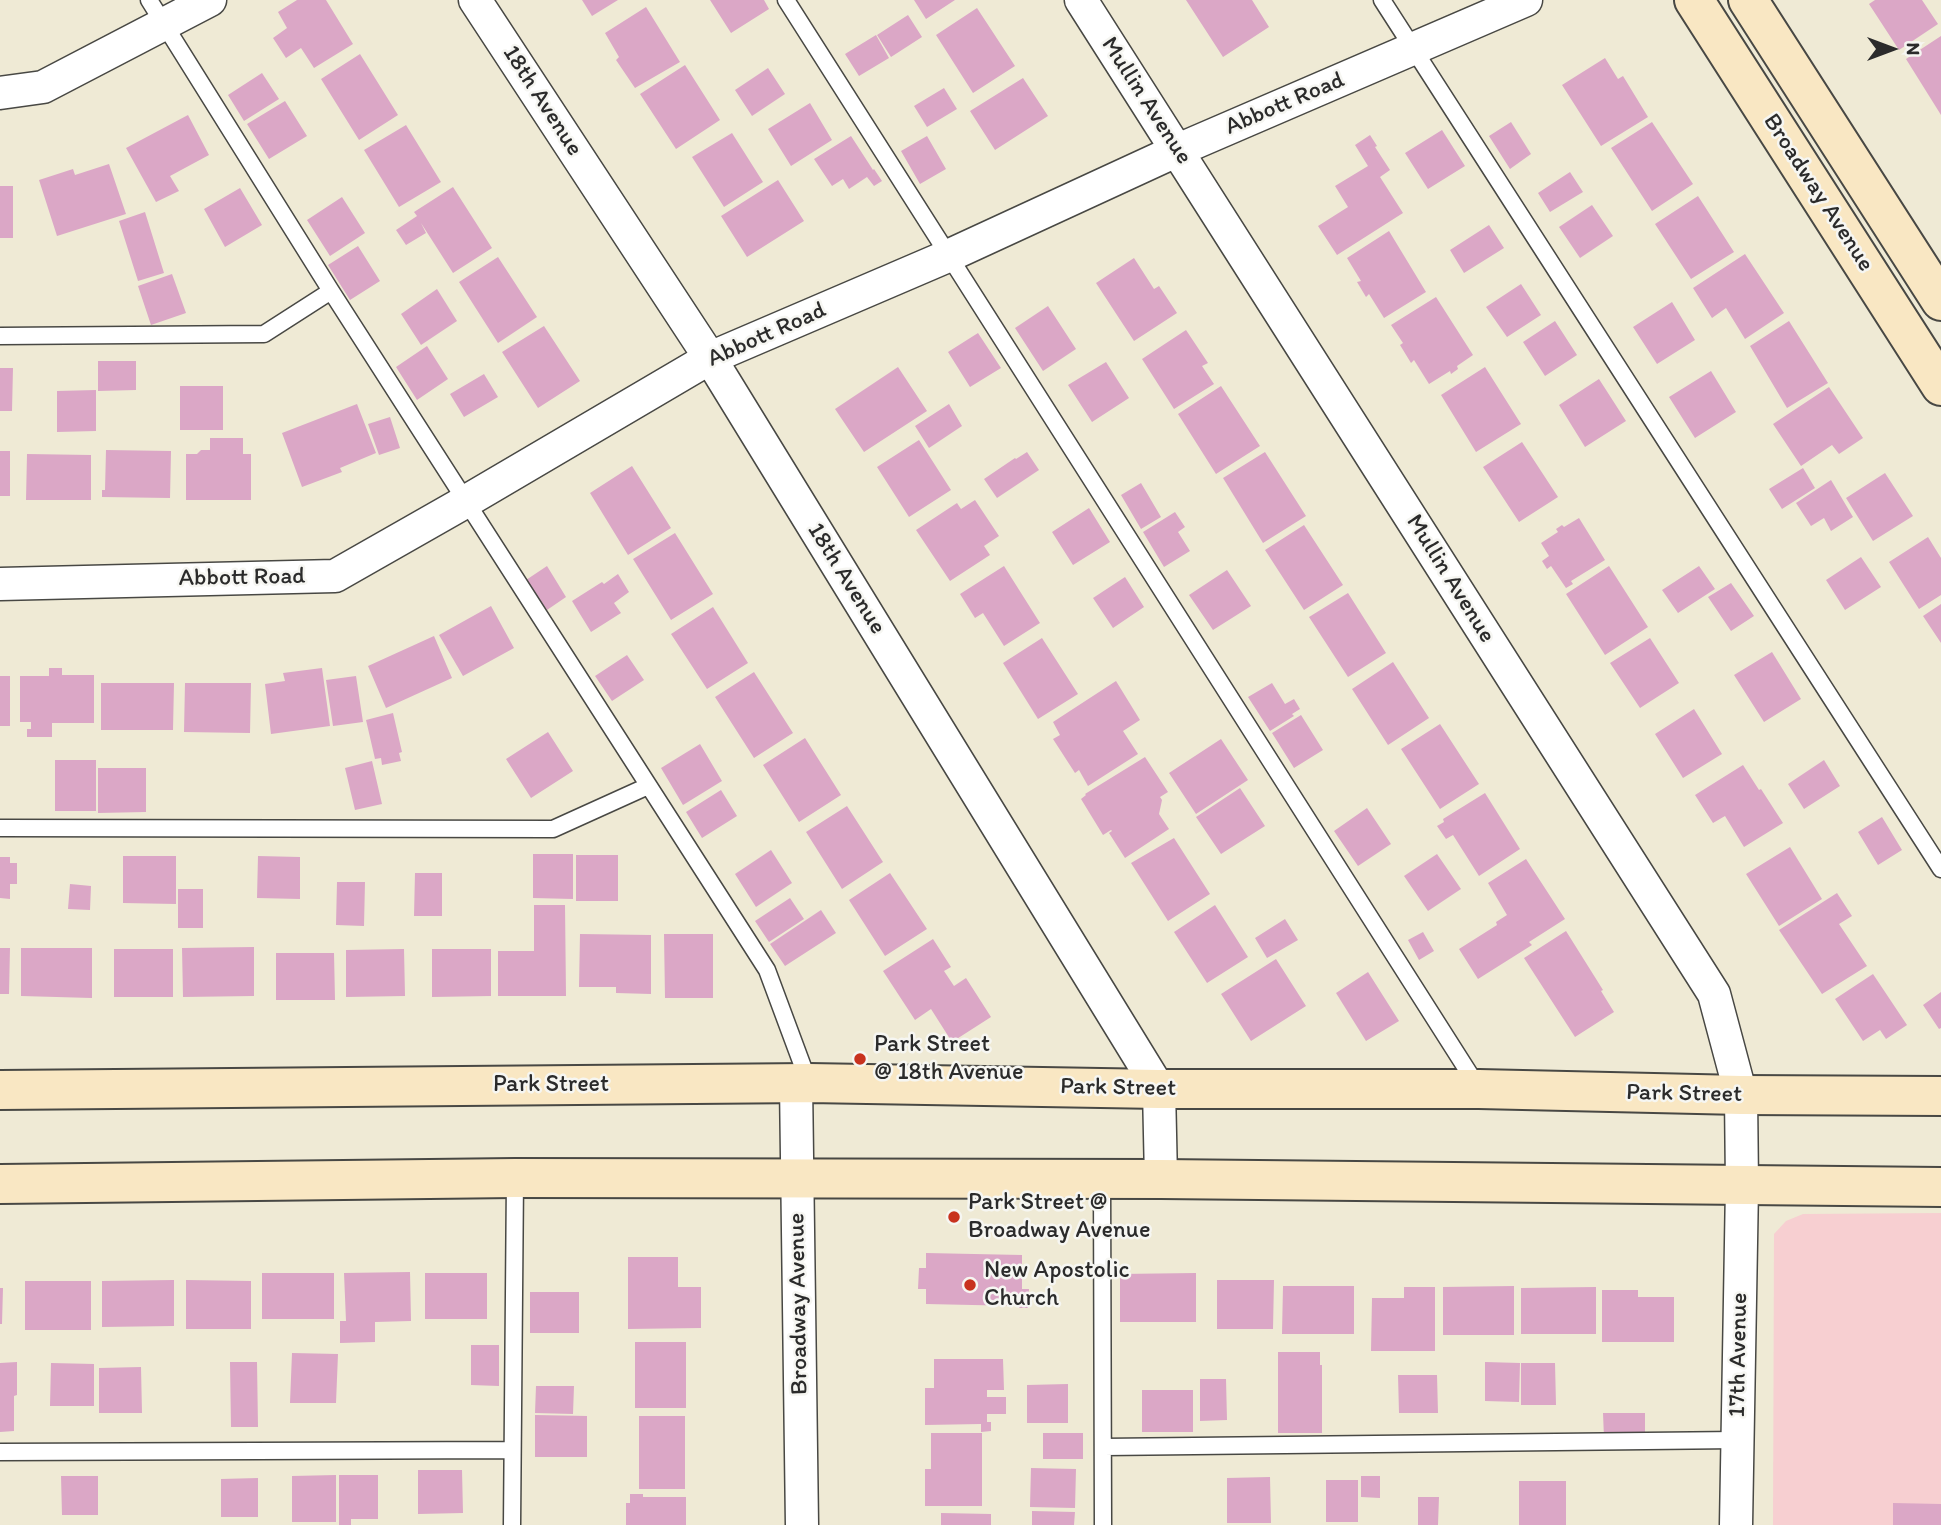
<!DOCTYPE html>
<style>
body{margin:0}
#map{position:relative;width:1941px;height:1525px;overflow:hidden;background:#efead5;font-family:Itim,sans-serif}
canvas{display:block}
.north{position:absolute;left:1857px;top:14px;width:70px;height:70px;-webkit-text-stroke:5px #f6f6f2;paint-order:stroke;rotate:90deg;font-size:19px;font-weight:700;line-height:28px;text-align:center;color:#2b2b2b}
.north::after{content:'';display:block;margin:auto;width:24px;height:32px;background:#2b2b2b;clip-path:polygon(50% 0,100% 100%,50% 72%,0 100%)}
</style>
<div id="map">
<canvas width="1941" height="1525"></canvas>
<div class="north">N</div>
</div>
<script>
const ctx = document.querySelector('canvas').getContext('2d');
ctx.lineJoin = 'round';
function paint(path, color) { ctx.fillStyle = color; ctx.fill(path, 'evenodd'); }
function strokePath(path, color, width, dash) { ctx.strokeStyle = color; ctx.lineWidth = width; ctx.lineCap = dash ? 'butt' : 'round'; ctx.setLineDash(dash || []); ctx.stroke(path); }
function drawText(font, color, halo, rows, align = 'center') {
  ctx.font = font + ' Itim,sans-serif'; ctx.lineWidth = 5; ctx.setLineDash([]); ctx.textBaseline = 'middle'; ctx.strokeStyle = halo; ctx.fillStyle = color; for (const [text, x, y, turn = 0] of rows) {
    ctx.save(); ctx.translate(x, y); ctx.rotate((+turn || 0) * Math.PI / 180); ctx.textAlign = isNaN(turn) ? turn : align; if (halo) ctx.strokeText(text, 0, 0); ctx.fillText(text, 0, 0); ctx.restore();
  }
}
paint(new Path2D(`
 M1941 1213V1525H1773L1774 1234 1786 1221 1803 1214Z`), '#f7cfd1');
paint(new Path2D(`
 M297 0H326L353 44 314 68 301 48 286 58 273 38 287 28 278 12Z
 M582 0H618L592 16Z
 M710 0H764L769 9 731 33Z
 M914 0H955L926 19Z
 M1186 0H1252L1269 27 1223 57Z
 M1875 0H1922L1938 24 1899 50 1869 4Z
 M646 7 680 62 635 88 616 60 619 57 605 33Z
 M977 8 1015 66 973 93 936 35Z
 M908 15 922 37 891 57 877 35Z
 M876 35 889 58 859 76 845 54Z
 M1941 36V115L1906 59Z
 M360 54 398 115 359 140 321 79Z
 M1605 58 1618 79 1623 76 1648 117 1601 146 1562 85Z
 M685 65 720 120 676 149 640 94Z
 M768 68 785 94 752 116 735 90Z
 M262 73 279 99 244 121 228 95Z
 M1023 78 1048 116 995 150 970 111Z
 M944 88 957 109 927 127 914 106Z
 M285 101 307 136 269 159 247 124Z
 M810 103 832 140 791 166 768 129Z
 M188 115 209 155 170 176 179 191 156 202 126 148Z
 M1511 122 1531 154 1510 169 1489 136Z
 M1652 122 1693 184 1652 211 1611 148Z
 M406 125 441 182 399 207 364 150Z
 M1442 130 1465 166 1428 189 1405 153Z
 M732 133 763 182 724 207 692 157Z
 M1370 135 1377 146 1375 147 1390 170 1380 177 1403 213 1337 255 1318 226 1348 207 1335 186 1368 166 1355 145Z
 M851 136 873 170 874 169 882 181 874 186 867 177 849 189 843 179 832 186 814 159Z
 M927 136 946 169 920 184 901 151Z
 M109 164 126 214 57 236 39 180 73 169 75 175Z
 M1570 172 1583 192 1550 212 1538 193Z
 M778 180 804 221 747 257 721 216Z
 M0 186H13V238H0Z
 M453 187 492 248 453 273 421 223 426 233 406 245 396 230 417 216 414 212Z
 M240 188 262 225 225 247 204 209Z
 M1698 196 1734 252 1691 279 1655 224Z
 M342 197 365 233 330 256 307 220Z
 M1592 205 1613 236 1580 258 1559 227Z
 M145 212 164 273 138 281 119 221Z
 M1489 225 1504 248 1464 273 1450 250Z
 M1389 231 1426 292 1384 318 1369 294 1366 297 1357 282 1361 281 1347 258Z
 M358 246 380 281 350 300 328 265Z
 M1745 254 1784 313 1745 339 1726 308 1712 318 1693 288Z
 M498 257 537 317 498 343 459 282Z
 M1134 258 1154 289 1159 286 1177 313 1134 341 1096 283Z
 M172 274 186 313 151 325 138 286Z
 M1521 284 1541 315 1507 337 1486 307Z
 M437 289 457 321 421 345 401 314Z
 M1436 297 1473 355 1457 366 1458 369 1451 374 1450 371 1429 384 1414 360 1411 363 1400 345 1403 343 1391 325Z
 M1672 302 1695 340 1657 364 1633 327Z
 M1048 306 1076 349 1043 371 1015 328Z
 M1555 321 1577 355 1545 376 1523 342Z
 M1789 321 1828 383 1787 408 1750 346Z
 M544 326 580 381 538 408 502 352Z
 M1186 330 1208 363 1202 366 1214 384 1174 409 1142 359Z
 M978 333 1001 368 970 387 948 352Z
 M427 346 448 379 417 400 396 367Z
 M98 361H136V390L98 391Z
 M1106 362 1129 398 1092 422 1068 385Z
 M898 367 927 411 864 452 835 409Z
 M1485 367 1521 424 1476 452 1441 395Z
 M0 368H13L12 411H0Z
 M1711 371 1736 412 1695 438 1669 397Z
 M484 374 498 397 464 417 450 394Z
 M1599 379 1626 421 1585 447 1559 405Z
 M180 386H223V430H180Z
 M1221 386 1260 446 1216 474 1178 414Z
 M1829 387 1863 438 1839 454 1832 445 1801 466 1773 424Z
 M96 390V431L57 432V391Z
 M357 404 376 453 340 468 342 472 302 487 282 433Z
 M949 404 962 426 929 448 915 426Z
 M390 417 400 448 379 455 368 424Z
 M210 438H243V454H251V500H186V454H197L201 450H210Z
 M919 440 951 490 909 517 877 467Z
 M1522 442 1558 497 1519 522 1483 467Z
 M106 450 171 451 170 498 102 497V490H105Z
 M0 451H10V496H0Z
 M1027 452 1039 470 997 498 984 479 1015 458 1016 459Z
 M1265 452 1306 516 1263 543 1223 478Z
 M27 454 91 455V500H26Z
 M632 466 671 528 628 555 590 493Z
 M1803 468 1815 488 1782 509 1769 489Z
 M1885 473 1913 516 1873 541 1846 498Z
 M1831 480 1853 517 1831 531 1824 518 1811 526 1796 503Z
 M1141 483 1161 517 1141 529 1121 495Z
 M975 500 999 536 984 546 990 555 950 581 916 530 957 503 961 509Z
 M1089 508 1110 542 1073 565 1052 532Z
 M1175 512 1185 527 1178 532 1190 551 1164 567 1143 532Z
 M1579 518 1605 560 1571 581 1573 584 1566 588 1551 566 1547 569 1542 561 1549 556 1541 543 1558 532 1556 529 1562 525 1564 527Z
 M1304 525 1343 585 1304 610 1265 550Z
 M675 533 713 594 671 620 633 559Z
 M1928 537 1941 558V595L1919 609 1889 562Z
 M1861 557 1881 587 1845 610 1826 580Z
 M547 566 566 597 547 610 526 580Z
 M1004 566 1040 623 1004 646 983 613 975 618 960 594Z
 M1609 566 1648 627 1605 655 1566 594Z
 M1699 566 1715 589 1678 613 1662 590Z
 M1227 570 1251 606 1213 630 1189 595Z
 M618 574 629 592 614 603 621 613 591 632 572 601 602 582 604 584Z
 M1125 577 1144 607 1113 628 1093 598Z
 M1731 583 1754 616 1731 631 1708 597Z
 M1348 593 1386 653 1348 677 1309 617Z
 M1941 604V643L1923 616Z
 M491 606 514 648 463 676 439 635Z
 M713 607 748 663 707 689 671 634Z
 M434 636 452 678 386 708 368 666Z
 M1042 638 1078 694 1038 719 1003 663Z
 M1650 638 1679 683 1640 708 1610 663Z
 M1772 652 1801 699 1764 722 1734 675Z
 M627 655 644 680 612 701 595 676Z
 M1393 662 1429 718 1388 745 1352 689Z
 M49 668H62V675H94V723H52V737H27V729H31V722H20V676H49Z
 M322 668 330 726 271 734 265 684 285 681 283 673Z
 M754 672 793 733 754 758 715 697Z
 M0 676H10V726H0Z
 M356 676 363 722 333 726 326 680Z
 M1116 681 1140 720 1123 731 1138 754 1088 786 1079 770 1075 773 1053 739 1060 735 1053 722Z
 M101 683H174L173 730H101Z
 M185 683H251L250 733 184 732Z
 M1272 683 1285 704 1294 699 1300 709 1292 714 1294 716 1270 731 1248 697Z
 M1694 709 1722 754 1683 778 1655 734Z
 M393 713 402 752 399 753 401 761 382 765 381 758 375 759 366 720Z
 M1301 715 1323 750 1294 768 1272 733Z
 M1440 724 1479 784 1440 809 1401 749Z
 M548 732 573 771 531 798 506 759Z
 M805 738 841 795 799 822 763 765Z
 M1221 739 1248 780 1196 814 1169 773Z
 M700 744 722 781 683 805 661 768Z
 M1145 757 1168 792 1160 797 1162 800 1159 814 1169 829 1125 858 1109 833 1112 831 1111 830 1103 835 1081 799 1086 795 1085 794Z
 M55 760H96V811H55Z
 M1824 760 1840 786 1804 809 1788 784Z
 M372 761 382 804 355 810 345 768Z
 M1743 765 1759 790 1761 789 1783 823 1744 847 1725 816 1713 823 1695 795Z
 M98 768H146V812L98 813Z
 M1240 788 1265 826 1221 854 1196 817Z
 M721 790 737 816 702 838 686 812Z
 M1485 793 1520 849 1479 876 1453 835 1446 839 1437 826 1444 822 1443 819Z
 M847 806 883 862 842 889 806 832Z
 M1367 808 1391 844 1358 866 1334 831Z
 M1882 817 1902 850 1878 865 1858 832Z
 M1174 838 1210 894 1168 921 1131 863Z
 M1790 847 1822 899 1779 926 1746 874Z
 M771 850 792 883 756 907 735 874Z
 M533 854H573V899L533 898Z
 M1437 854 1461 889 1428 911 1404 876Z
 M576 855H618V901H576Z
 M123 856H176V904L123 903Z
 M258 856 300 857V899L257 898Z
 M0 857H10V863H17V884H10V899L0 898Z
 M1526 859 1565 919 1529 942 1532 945 1478 979 1459 949 1497 925 1496 922 1507 915 1488 883Z
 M415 873H442V916H414Z
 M890 873 927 929 885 956 849 900Z
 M337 882H365L364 926 336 925Z
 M70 884 91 886 90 910 68 909Z
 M178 889H203V928H178Z
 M1837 893 1852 916 1839 924 1867 966 1822 994 1779 930Z
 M790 898 804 919 769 942 755 921Z
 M534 905H565L566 996H498V951H534Z
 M1215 905 1248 957 1207 983 1174 932Z
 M821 910 836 933 785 966 770 944Z
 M1285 919 1298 940 1267 958 1255 938Z
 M1566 931 1603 990 1601 991 1614 1012 1575 1037 1524 958Z
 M1423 932 1434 951 1419 960 1408 940Z
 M580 934 651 935V994L616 993V987H579Z
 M664 934H713V998H665Z
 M933 939 951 967 944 971 954 986 966 978 991 1017 952 1042 931 1009 915 1020 883 971Z
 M254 947V996L183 997 182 948Z
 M0 948H10L9 994H0Z
 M21 948H92V998L21 996Z
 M114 949H173V997H114Z
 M404 949 405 996 346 997V950Z
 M432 949H491V996L432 997Z
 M276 953H334L335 1000H276Z
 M1276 959 1306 1006 1251 1041 1221 994Z
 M1368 972 1399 1021 1366 1041 1336 993Z
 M1873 974 1907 1025 1886 1039 1880 1030 1863 1041 1835 999Z
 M1941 992V1028L1939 1029 1923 1005Z
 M926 1253 1022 1255V1289H1029L1028 1308H1019V1306L926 1304V1289H918L919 1268H926Z
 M628 1257H678V1287H701V1328L628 1329Z
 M410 1272 411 1321 375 1322V1342L340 1343V1321H346L344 1273Z
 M262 1273H334V1319H262Z
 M425 1273H487V1319H425Z
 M1196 1273V1322H1120V1274Z
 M174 1280V1326L102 1327V1281Z
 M186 1280 251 1281V1329H186Z
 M1217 1280H1274L1273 1329H1217Z
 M25 1281H91V1330H25Z
 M1283 1286H1354V1334H1282Z
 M1514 1286V1335H1443V1287Z
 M1404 1287H1435V1351H1371L1372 1298H1404Z
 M1596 1287V1334H1521V1288Z
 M0 1288H3L2 1324H0Z
 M1602 1290H1638V1297H1674V1342H1602Z
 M530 1292H579V1333H530Z
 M635 1342H686V1408H635Z
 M471 1345H499V1386L471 1385Z
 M1278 1352H1320V1365H1322V1433H1278Z
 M292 1353 338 1354 336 1403H290Z
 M934 1359H1003L1004 1390H987V1397H1006V1414H987V1422H991V1431L981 1432V1424L925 1425V1388H934Z
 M17 1362V1395L14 1396V1431L0 1432V1363Z
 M230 1362H257L258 1427H231Z
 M1485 1362 1520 1363 1519 1402 1485 1401Z
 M51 1363 94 1364V1406H50Z
 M1521 1363H1555L1556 1405H1521Z
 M141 1367 142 1413H99V1368Z
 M1398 1375H1437L1438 1413H1399Z
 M1200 1379H1226L1227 1420 1200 1421Z
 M1068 1384V1423H1027V1385Z
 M536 1386H574L573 1414 535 1413Z
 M1142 1390H1193V1432H1142Z
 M1603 1413H1645V1437L1604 1438Z
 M535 1415 587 1416V1457H535Z
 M639 1416H685V1489H639Z
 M931 1433H982V1506H925V1469H931Z
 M1043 1433H1083V1459H1043Z
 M1031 1468 1076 1469 1075 1508 1030 1507Z
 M418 1470H462L463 1513 418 1514Z
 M336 1475V1522H292V1476Z
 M339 1475H378V1519H351V1525H339Z
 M61 1476H98V1515H62Z
 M1361 1476H1380V1498L1361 1497Z
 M1270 1477 1271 1523H1227V1478Z
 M258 1478V1517H221V1479Z
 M1326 1480H1358V1522H1326Z
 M1519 1481H1566V1525H1519Z
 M630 1494H643V1497H686V1525H626V1503H630Z
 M1418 1497H1439L1438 1525H1418Z
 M1893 1503 1941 1504V1525H1893Z
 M1032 1511 1075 1512 1074 1525H1032Z
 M941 1513 991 1514V1525H941Z`), '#dba7c6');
const lane = new Path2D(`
 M149 0 331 291 767 970 809 1083
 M786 0 1478 1087
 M1382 0 1941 869
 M0 336 264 334 331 291
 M0 828 553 829 648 786
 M1102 1179 1103 1525
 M1104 1447 1737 1440
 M0 1452 511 1450
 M512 1525 515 1178`);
const street = new Path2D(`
 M475 0 710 358 1159 1089 1161 1179
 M1081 0 1714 994 1741 1095 1742 1186 1736 1525
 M0 93 43 87 210 0
 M0 584 335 576 465 502 710 358 948 256 1178 150 1526 0
 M796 1083 802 1525`);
const secondary = new Path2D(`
 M1694 0 1941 386
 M1748 0 1941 301
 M0 1090 809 1083 1159 1089H1479L1741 1095 1941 1096
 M0 1184 515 1178 1161 1179 1941 1187`);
strokePath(lane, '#484844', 19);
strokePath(street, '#484844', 35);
strokePath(secondary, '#484844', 42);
strokePath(lane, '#fff', 16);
strokePath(street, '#fff', 32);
strokePath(secondary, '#f9e7c3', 38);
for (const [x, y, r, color] of [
 [860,1059,7,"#c8321e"],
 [954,1217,7,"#c8321e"],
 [970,1285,7,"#c8321e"]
]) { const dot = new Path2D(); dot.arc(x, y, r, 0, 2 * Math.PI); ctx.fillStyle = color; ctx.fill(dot); strokePath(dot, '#f6f6f2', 2.5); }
drawText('24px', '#2b2b2b', '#f6f6f2', [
 ["18th Avenue",542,101,57],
 ["Mullin Avenue",1146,101,57],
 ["Abbott Road",1285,104,-23],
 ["Broadway Avenue",1818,193,57],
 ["Abbott Road",767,335,-24],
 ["Abbott Road",242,578,-1],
 ["18th Avenue",846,579,58],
 ["Mullin Avenue",1450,579,58],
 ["Park Street",551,1085],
 ["Park Street",1118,1088,1],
 ["Park Street",1684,1094,1],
 ["Broadway Avenue",799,1304,-91],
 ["17th Avenue",1739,1355,-89]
]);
drawText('24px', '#2b2b2b', '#f6f6f2', [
 ["Park Street",874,1045],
 ["@ 18th Avenue",874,1073],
 ["Park Street @",968,1203],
 ["Broadway Avenue",968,1231],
 ["New Apostolic",984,1271],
 ["Church",984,1299]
], 'left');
</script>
